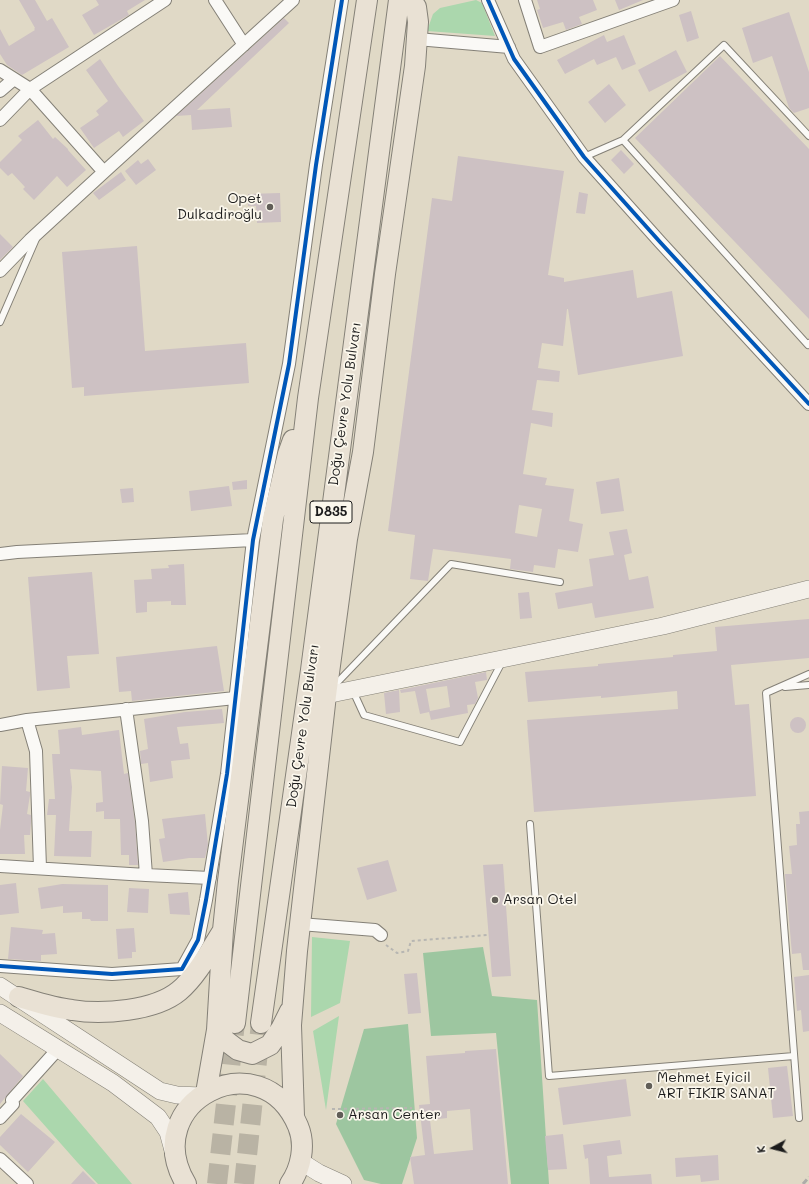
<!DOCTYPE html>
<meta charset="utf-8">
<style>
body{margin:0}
#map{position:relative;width:809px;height:1184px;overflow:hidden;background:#e0d9c6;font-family:Mali,sans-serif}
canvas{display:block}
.north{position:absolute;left:753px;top:1128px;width:40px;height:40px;-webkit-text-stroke:3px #fbf7ec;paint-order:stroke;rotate:263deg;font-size:11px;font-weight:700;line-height:16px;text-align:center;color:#1c1c1c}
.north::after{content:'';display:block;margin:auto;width:14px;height:18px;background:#1c1c1c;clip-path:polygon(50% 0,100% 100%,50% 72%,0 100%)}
</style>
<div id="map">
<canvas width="809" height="1184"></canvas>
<div class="north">K</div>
</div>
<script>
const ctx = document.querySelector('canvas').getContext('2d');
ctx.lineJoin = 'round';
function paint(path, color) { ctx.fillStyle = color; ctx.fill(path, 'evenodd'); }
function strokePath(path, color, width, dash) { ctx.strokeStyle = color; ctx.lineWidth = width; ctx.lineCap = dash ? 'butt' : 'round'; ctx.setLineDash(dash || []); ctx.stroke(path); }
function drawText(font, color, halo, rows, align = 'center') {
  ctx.font = font + ' Mali,sans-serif'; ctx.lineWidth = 3.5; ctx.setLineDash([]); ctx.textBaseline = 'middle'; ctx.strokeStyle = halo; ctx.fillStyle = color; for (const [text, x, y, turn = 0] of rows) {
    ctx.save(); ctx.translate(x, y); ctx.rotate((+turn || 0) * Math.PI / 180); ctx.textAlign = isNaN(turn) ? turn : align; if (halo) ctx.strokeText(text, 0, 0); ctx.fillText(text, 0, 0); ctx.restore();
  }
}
paint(new Path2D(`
 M476 0 482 3 495 36 427 31 433 14 440 8Z
 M312 937 350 941 340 1003 311 1017Z
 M339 1016 326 1110 313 1031Z
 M43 1079 132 1184H98L77 1162 23 1101Z`), '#abd7ad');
paint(new Path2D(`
 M483 947 492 996 537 1000 549 1184H511L496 1033 431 1036 423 953Z
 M408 1024 417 1138 402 1184H381L364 1180 336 1124 364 1029Z`), '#9dc6a0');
paint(new Path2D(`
 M19 0H35L47 21 52 18 69 47 22 75 7 65 0 54V29L9 46 35 30 34 29 35 28Z
 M96 0H145L127 11 129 15 94 35 82 15 99 5Z
 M537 0H593L597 10 579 17 582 24 566 30 563 22 543 28 537 10 540 9Z
 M615 0H643L619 10Z
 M691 11 699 38 687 42 679 15Z
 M789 12 809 72V108L794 113 789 108 772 56 753 63 742 28Z
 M284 18 289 23 197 110 230 108 232 127 192 130 191 115 176 116Z
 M604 35 607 42 624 35 636 64 622 70 616 57 597 65 594 59 565 74 557 60Z
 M676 50 687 72 649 92 638 70Z
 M720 56 809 149V319L635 138Z
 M100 59 118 86 144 121 123 137 119 131 94 148 80 128 99 115 96 111 108 101 86 70Z
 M609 84 626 105 605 123 588 102Z
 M38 120 53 139 55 137 68 149V150L86 170 67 187 57 176 34 200 23 189 25 187 12 173 8 176 0 168V162L22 140 18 136Z
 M621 150 634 164 624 174 611 160Z
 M458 156 564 171 548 275 564 278V282L633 270 637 298 672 291 683 356 578 375 568 309H567L563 346 542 343 538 368 560 371 559 382 537 380 532 410 553 413 552 427 531 423 523 474 547 478 545 485 574 489 569 521 583 524 578 552 558 549 555 568 534 565 533 572 510 569 511 559 433 549 428 581 410 579 415 535 388 531 432 198 452 201ZM519 505 542 509 537 537 515 533Z
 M148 159 156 170 136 185 125 171 138 160 141 164Z
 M121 172 126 180 99 200 93 193Z
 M579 192 588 194 585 214 576 213Z
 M280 193 281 222 257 223 256 206H248V194Z
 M0 234 13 247 0 260Z
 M137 246 145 351 246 343 249 383 84 396V387L72 388 62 252Z
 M619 478 624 511 601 514 596 482Z
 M247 480V489L233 490 232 482Z
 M229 486 232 506 191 511 189 491Z
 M133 488 134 502 122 503 120 489Z
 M627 529 632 553 624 555 629 580 648 576 654 608 595 618 592 603 558 609 555 593 593 586 589 559 614 555 609 532Z
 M184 564 186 605H171V601L147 602V612L136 613 134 580 152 579 151 569 169 568 168 565Z
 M92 572 99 654 67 656 70 688 37 691 28 577Z
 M529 592 532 618 520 619 518 593Z
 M809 619V658L731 665 735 705 749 704 756 796 534 812 527 720 678 709 677 691 601 698V696L528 702 525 672 598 666V664L673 657V655L717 651 715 627Z
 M217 646 224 691 132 701 131 691 119 692 116 657Z
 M486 672 487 680 475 682 478 698 475 704 467 705 468 713 431 720 429 712 420 714 415 691 401 693 400 690ZM447 686 450 707 430 711 426 689Z
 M399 690 400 712 386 714 384 693Z
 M222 709 224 723 177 727 180 744 188 743 190 759 171 761 173 778 150 782 148 763 141 764 140 751 148 749 144 719 185 712Z
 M790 725a8 8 0 1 1 16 0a8 8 0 1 1-16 0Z
 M81 727 82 735 119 730 124 774 128 773 135 822 138 865H129V855H121L120 819H104V811L96 812V803L103 802 101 771 70 769 72 787 69 831H92L91 857 54 856 56 815H47L49 799H55L52 754H60L58 730Z
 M2 766 28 768 26 791 30 792V795L27 814 31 815V823L30 835H24L25 854H0V830L3 805 0 804Z
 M809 811V970H803L801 953 792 954 785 874H792L789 846 797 845 796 824H800L799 812Z
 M205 814 208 845 205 858H189L163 862 159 839 165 838 162 819Z
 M388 860 397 891 367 900 357 868Z
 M503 864 511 976 492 977 483 865Z
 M16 883 19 913 0 915V885Z
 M62 884 108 885V921H91L90 919H82V912L63 913V906L41 909 38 888Z
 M129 888 149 889 148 913 127 912Z
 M188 892 190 915 170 914 168 894Z
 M11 927 43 930 42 934 55 933 57 954 41 955V961L8 959Z
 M134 928 136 952H132V958L118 959 116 929Z
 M417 973 421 1013 408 1014 404 974Z
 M809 975V1031L803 1032 801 1010 797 1011 794 977Z
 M496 1049 508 1184H414L410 1157 425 1155 419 1105 430 1104 426 1056 465 1053V1051ZM470 1109 473 1150 434 1154 430 1120 447 1118V1111Z
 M0 1054 23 1076 0 1104Z
 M787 1066 793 1116 773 1118 768 1068Z
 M626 1079 631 1116 563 1125 558 1088Z
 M21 1114 55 1142 28 1172 0 1145V1137Z
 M563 1134 567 1169 548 1170 545 1136Z
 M620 1140 622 1154 607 1156 609 1177 651 1174 652 1184H590L588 1158 585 1159 583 1145Z
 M718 1155 719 1180 701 1182 700 1175 676 1177 675 1158Z
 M83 1171 96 1184H71Z`), '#cdc1c3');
strokePath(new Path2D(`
 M217 1184 235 1023
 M244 1184 261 1023`), '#b9b3a4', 20, [20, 10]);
const service = new Path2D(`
 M623 140 808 345 809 343
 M584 157 623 140 724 45 809 136
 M0 322 36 239
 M785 687 809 685
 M332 688 451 564 560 582
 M353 691 364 715 460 742 502 662
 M530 824 549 1076 794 1056
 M799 1118 766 693 809 674`);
const minor = new Path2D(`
 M215 0 244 45
 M488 0 514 59 584 157 660 242 809 404
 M525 0 540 47 673 0
 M417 39 509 47
 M0 70 30 89 104 172 30 240 0 271
 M0 91 14 79
 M0 120 30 89 165 0
 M104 172 293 0
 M0 554 17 552 253 540
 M126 709 142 821 146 875
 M27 720 36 751 40 868
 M0 725 27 720 235 698
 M0 866 146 875 210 878
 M300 924 375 930 381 935
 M0 966 112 974 182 969 198 940 206 900 227 774 253 540 289 364 316 165 342 0
 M0 1118 13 1104 12 1100 58 1049
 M0 1159 27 1184`);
const secondary = new Path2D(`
 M326 695 663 626 809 589
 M0 986 160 1091 177 1095 201 1096
 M0 1013 113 1083 158 1117 168 1132 174 1154
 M300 1161 319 1173 343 1184`);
const trunk = new Path2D(`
 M19 997C36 1002 54 1008 72 1010 102 1015 155 1011 179 991 196 977 210 951 222 932
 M235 1023 308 398 367 0
 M261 1023 311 670 399 0
 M217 1030 226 1041 238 1050 252 1054 270 1045 281 1029 290 1011
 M206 1093 217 1030 223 930 228 881 273 519 288 454 293 440
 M294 1116 291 1025 297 951 326 695 347 539 363 452 385 274 415 66 418 22 416 7 411 0
 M186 1184C137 1102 261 1038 298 1126 306 1145 301 1168 290 1184`);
strokePath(service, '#848077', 8);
strokePath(minor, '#848077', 14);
strokePath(secondary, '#848077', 18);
strokePath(trunk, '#848077', 22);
strokePath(new Path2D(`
 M386 945 397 953 408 951 411 941 488 935
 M332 1109 412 1108`), '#b7b6b2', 2, [3, 3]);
strokePath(service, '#faf9f6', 6);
strokePath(minor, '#faf9f6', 12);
strokePath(secondary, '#f4f0e9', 17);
strokePath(trunk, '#e9e1d4', 20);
strokePath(new Path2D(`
 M803 1184 809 1177`), '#adaca9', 3, [6, 3]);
strokePath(new Path2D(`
 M488 0 514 59 584 157 660 242 809 404
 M0 966 112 974 182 969 198 940 206 900 227 774 253 540 289 364 316 165 342 0`), '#0057b8', 4);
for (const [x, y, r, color] of [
 [270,207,4,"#615e58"],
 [495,900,4,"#615e58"],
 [649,1086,4,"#615e58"],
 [340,1115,4,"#615e58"]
]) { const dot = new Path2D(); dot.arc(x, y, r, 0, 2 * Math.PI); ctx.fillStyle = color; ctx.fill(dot); strokePath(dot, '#fbf7ec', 1.5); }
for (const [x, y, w] of [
 [331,512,42]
]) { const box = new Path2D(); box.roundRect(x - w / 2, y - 11, w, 22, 3); ctx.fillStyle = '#fbf7ec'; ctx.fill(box); strokePath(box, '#1c1c1c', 1); }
drawText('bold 13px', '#1c1c1c', null, [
 ["D835",331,512]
]);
drawText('14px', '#1c1c1c', '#fbf7ec', [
 ["Opet",262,199,"right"],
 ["Dulkadiroğlu",262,215,"right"],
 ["Arsan Otel",503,900],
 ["Mehmet Eyicil",657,1078],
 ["ART FIKIR SANAT",657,1094],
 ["Arsan Center",348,1115]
], 'left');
drawText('14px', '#1c1c1c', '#fbf7ec', [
 ["Doğu Çevre Yolu Bulvarı",345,404,-82],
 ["Doğu Çevre Yolu Bulvarı",303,726,-82]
]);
</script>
